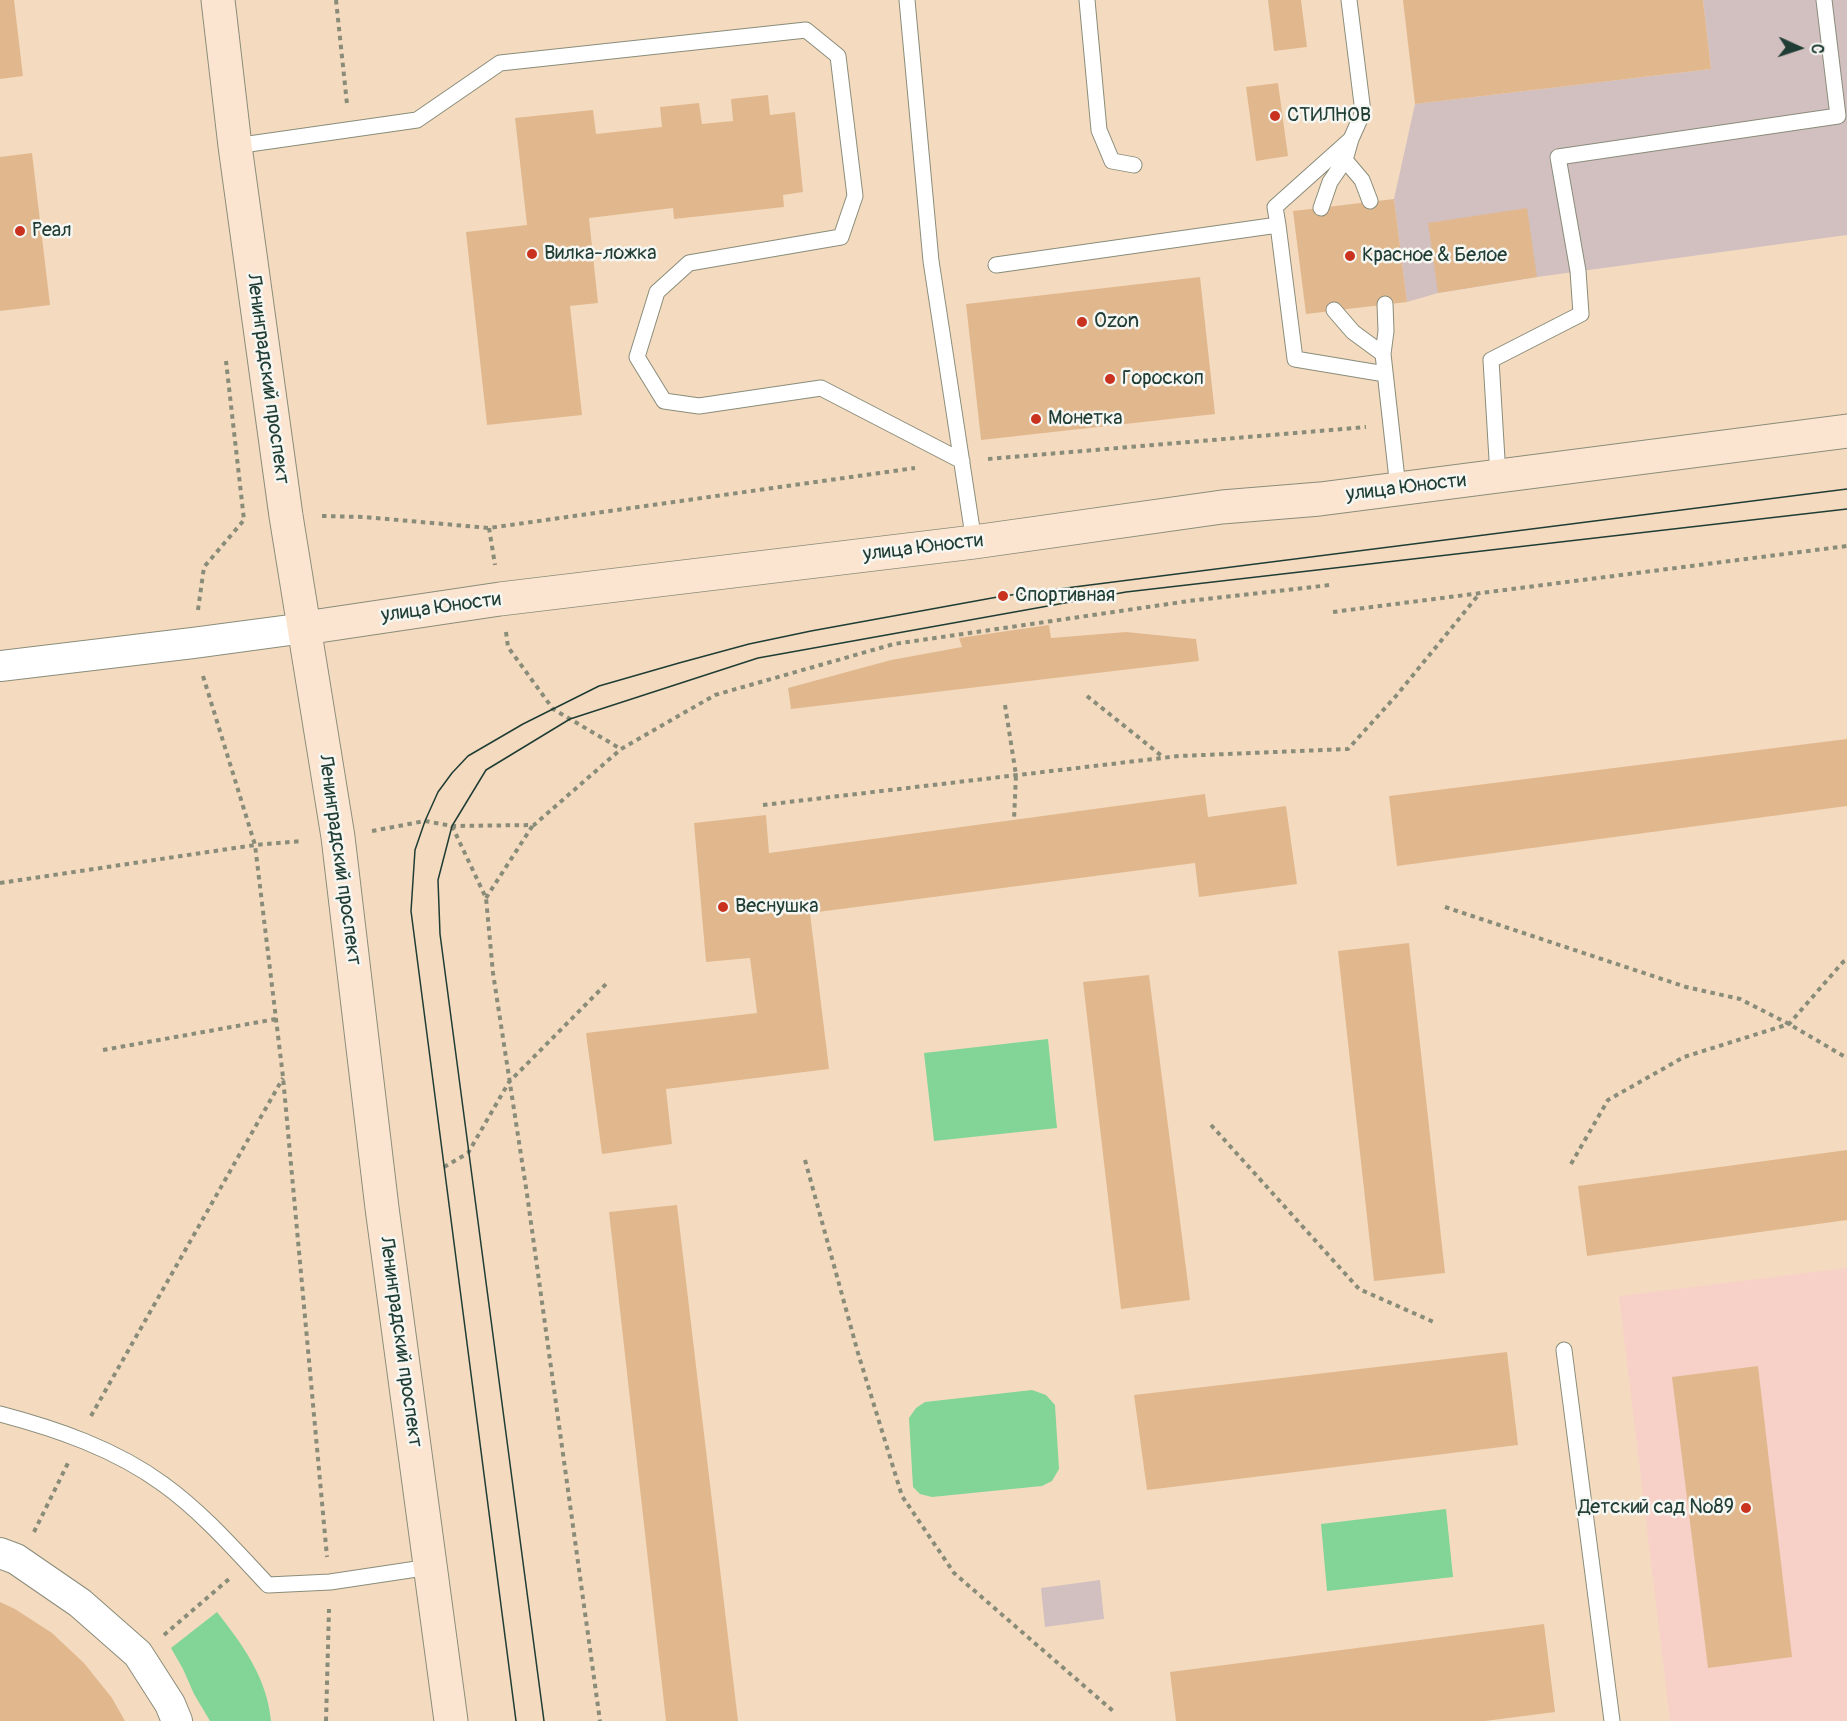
<!DOCTYPE html>
<meta charset="utf-8">
<style>
body{margin:0}
#map{position:relative;width:1847px;height:1721px;overflow:hidden;background:#f4dbbf;font-family:Pangolin,sans-serif}
canvas{display:block}
.north{position:absolute;left:1769px;top:18px;width:60px;height:60px;-webkit-text-stroke:4px #f6f6f2;paint-order:stroke;rotate:93deg;font-size:16px;font-weight:700;line-height:24px;text-align:center;color:#1f3d34}
.north::after{content:'';display:block;margin:auto;width:21px;height:27px;background:#1f3d34;clip-path:polygon(50% 0,100% 100%,50% 72%,0 100%)}
</style>
<div id="map">
<canvas width="1847" height="1721"></canvas>
<div class="north">С</div>
</div>
<script>
const ctx = document.querySelector('canvas').getContext('2d');
ctx.lineJoin = 'round';
function paint(path, color) { ctx.fillStyle = color; ctx.fill(path, 'evenodd'); }
function strokePath(path, color, width, dash) { ctx.strokeStyle = color; ctx.lineWidth = width; ctx.lineCap = dash ? 'butt' : 'round'; ctx.setLineDash(dash || []); ctx.stroke(path); }
function drawText(font, color, halo, rows, align = 'center') {
  ctx.font = font + ' Pangolin,sans-serif'; ctx.lineWidth = 5; ctx.setLineDash([]); ctx.textBaseline = 'middle'; ctx.strokeStyle = halo; ctx.fillStyle = color; for (const [text, x, y, turn = 0] of rows) {
    ctx.save(); ctx.translate(x, y); ctx.rotate((+turn || 0) * Math.PI / 180); ctx.textAlign = isNaN(turn) ? turn : align; if (halo) ctx.strokeText(text, 0, 0); ctx.fillText(text, 0, 0); ctx.restore();
  }
}
paint(new Path2D(`
 M1847 1268V1721H1670L1619 1296Z`), '#f7d1c8');
paint(new Path2D(`
 M1703 0H1847V235L1537 277 1438 293 1407 302 1394 199 1415 104 1711 69Z
 M1100 1580 1104 1619 1045 1627 1041 1588Z`), '#d2bfc0');
paint(new Path2D(`
 M1048 1039 1057 1128 934 1141 924 1053Z
 M1032 1390 1046 1395 1055 1405 1059 1469 1052 1481 1042 1486 932 1497 920 1494 913 1487 909 1418 916 1408 925 1402Z
 M1446 1509 1453 1577 1327 1591 1321 1524Z
 M217 1612C243 1645 267 1678 271 1721H210L194 1694 183 1669 171 1648Z`), '#83d597');
paint(new Path2D(`
 M0 0H14L23 76 0 79Z
 M1268 0H1301L1307 47 1274 51Z
 M1403 0H1703L1711 69 1415 104Z
 M1278 83 1288 156 1256 161 1246 87Z
 M768 95 770 115 795 112 803 192 783 195 784 207 674 219 673 208 589 218 598 303 570 306 582 415 487 425 466 232 527 225 515 118 593 110 596 134 662 127 660 107 699 103 702 124 733 121 731 99Z
 M32 153 50 305 0 311V157Z
 M1394 199 1407 302 1306 314 1293 211Z
 M1527 208 1537 277 1438 293 1428 223Z
 M1200 277 1215 414 981 440 966 304Z
 M1049 625 1051 638 1126 632 1196 639 1199 661 791 709 788 688 891 660 962 647 959 638Z
 M1847 739V806L1397 866 1389 796Z
 M1205 794 1208 817 1286 806 1297 884 1199 897 1195 863 810 913 829 1069 666 1089 672 1144 602 1154 586 1033 757 1013 750 958 706 962 694 823 766 815 769 853Z
 M1409 943 1445 1273 1374 1281 1338 951Z
 M1149 975 1190 1300 1121 1309 1083 982Z
 M1847 1150V1220L1587 1256 1578 1186Z
 M677 1205 738 1721H666L609 1212Z
 M1507 1352 1518 1445 1147 1490 1134 1395Z
 M1758 1366 1792 1657 1708 1668 1672 1377Z
 M0 1602 15 1609 52 1633 84 1663 112 1698 125 1721H0Z
 M1544 1624 1555 1712 1485 1721H1176L1170 1672Z`), '#e1b88e');
const lane = new Path2D(`
 M907 0 931 261 974 542
 M1087 0 1099 130 1112 161 1134 165
 M1351 139 1275 207 1278 225 1295 359 1385 374
 M235 146 417 120 500 63 806 30 838 56 855 196 841 237 689 263 657 292 637 357 664 401 699 406 821 388 962 461
 M1345 160 1362 180 1370 201
 M1321 208 1330 182 1345 160 1351 139 1363 112 1349 0
 M996 265 1278 225
 M1385 304 1386 331 1383 354 1398 488
 M1334 310 1353 332 1383 354
 M1498 476 1491 360 1581 314 1578 271 1558 157 1838 116 1824 0
 M1564 1350 1612 1721
 M0 1414C57 1429 115 1449 163 1484 202 1512 235 1550 268 1585L330 1582 430 1567`);
const street = new Path2D(`
 M0 666 193 643 305 628
 M0 1553 16 1559 80 1603 138 1654 170 1704 177 1721`);
const secondary = new Path2D(`
 M218 0 235 146 286 516 338 837 382 1208 451 1721
 M305 628 500 599 974 542 1222 507 1320 499 1847 431`);
strokePath(lane, '#8a8c7a', 17);
strokePath(street, '#8a8c7a', 32);
strokePath(secondary, '#8a8c7a', 35);
strokePath(new Path2D(`
 M336 0 347 104
 M988 459 1366 427
 M322 516 364 517 489 528 915 468
 M489 528 495 565
 M198 610 204 567 244 520 226 361
 M1333 612 1847 546
 M506 632 508 647 553 709 621 749
 M203 676 255 845 283 1077 327 1557
 M1087 696 1163 757
 M1005 705 1016 775 1014 820
 M763 805 1179 756 1348 749 1396 696 1480 593
 M452 826 486 898 493 973 527 1194 600 1721
 M372 831 425 821 452 826 534 825 621 749 715 695 894 644 1189 601 1330 585
 M0 883 255 845 302 841
 M486 898 533 825
 M1445 907 1686 987 1740 999 1789 1024 1847 1058
 M103 1050 276 1019
 M1211 1125 1359 1289 1436 1323
 M805 1160 858 1353 902 1496 954 1573 1113 1711
 M1571 1164 1608 1100 1684 1057 1789 1024 1843 962 1847 960
 M444 1167 468 1153 509 1082 609 981
 M91 1416 283 1078
 M34 1532 68 1463
 M164 1635 229 1579
 M326 1721 329 1609`), '#8a8c7a', 4, [4.5, 4.5]);
strokePath(lane, '#fff', 15);
strokePath(street, '#fff', 30);
strokePath(secondary, '#fce5d0', 33);
strokePath(new Path2D(`
 M516 1721 411 911 415 850 425 821 438 792 452 773 468 756 523 724 599 686 679 663 749 644 811 631 1003 596 1847 489
 M544 1721 440 934 438 880 452 826 486 770 570 719 758 658 1126 592 1847 509`), '#1f3d34', 1.5);
for (const [x, y, r, color] of [
 [1275,116,6,"#c8321e"],
 [20,231,6,"#c8321e"],
 [532,254,6,"#c8321e"],
 [1350,256,6,"#c8321e"],
 [1082,322,6,"#c8321e"],
 [1110,379,6,"#c8321e"],
 [1036,419,6,"#c8321e"],
 [1003,596,6,"#c8321e"],
 [723,907,6,"#c8321e"],
 [1746,1508,6,"#c8321e"]
]) { const dot = new Path2D(); dot.arc(x, y, r, 0, 2 * Math.PI); ctx.fillStyle = color; ctx.fill(dot); strokePath(dot, '#f6f6f2', 2); }
drawText('20px', '#1f3d34', '#f6f6f2', [
 ["СТИЛНОВ",1287,116],
 ["Реал",32,231],
 ["Вилка-ложка",544,254],
 ["Красное & Белое",1362,256],
 ["Ozon",1094,322],
 ["Гороскоп",1122,379],
 ["Монетка",1048,419],
 ["Спортивная",1015,596],
 ["Веснушка",735,907],
 ["Детский сад №89",1734,1508,"right"]
], 'left');
drawText('20px', '#1f3d34', '#f6f6f2', [
 ["Ленинградский проспект",267,379,82],
 ["улица Юности",1406,488,-7],
 ["улица Юности",923,548,-7],
 ["улица Юности",441,608,-8],
 ["Ленинградский проспект",339,860,82],
 ["Ленинградский проспект",400,1342,82]
]);
</script>
